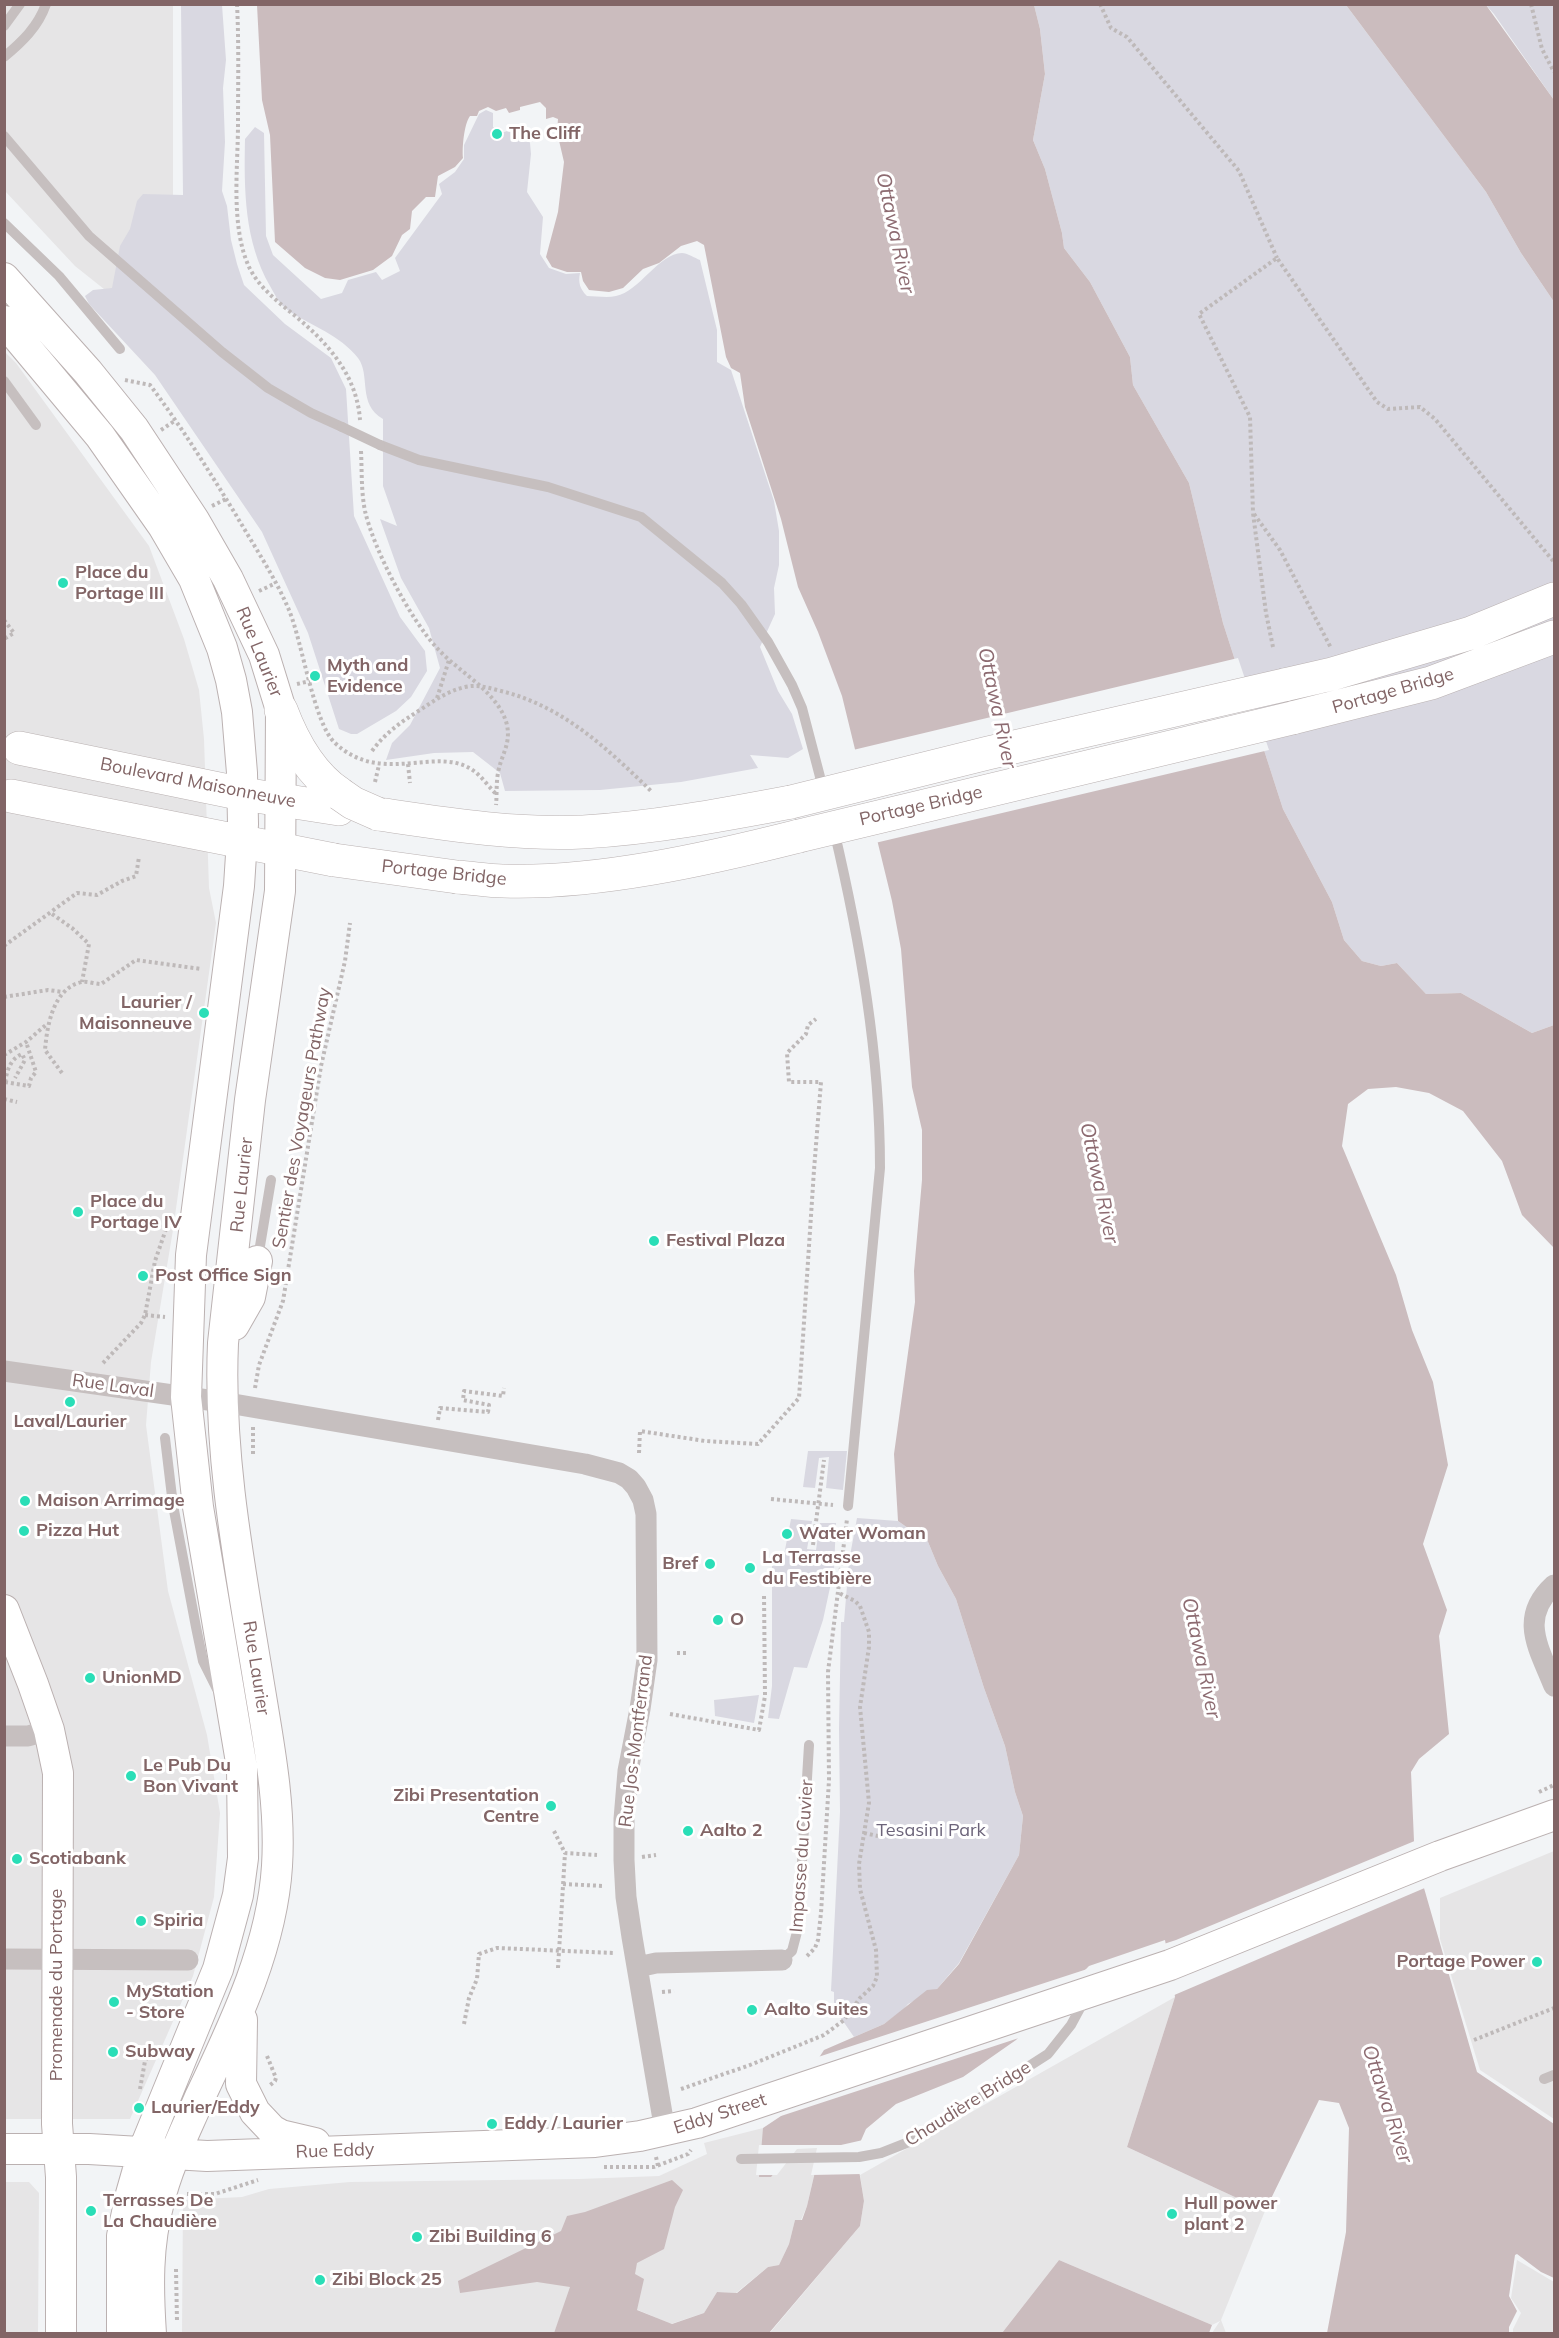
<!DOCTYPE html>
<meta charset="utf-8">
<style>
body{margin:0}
#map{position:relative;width:1559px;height:2338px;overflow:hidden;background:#f2f4f6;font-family:Mulish,sans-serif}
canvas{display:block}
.frame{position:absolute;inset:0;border:6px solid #826566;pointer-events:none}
</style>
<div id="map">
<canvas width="1559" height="2338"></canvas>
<div class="frame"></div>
</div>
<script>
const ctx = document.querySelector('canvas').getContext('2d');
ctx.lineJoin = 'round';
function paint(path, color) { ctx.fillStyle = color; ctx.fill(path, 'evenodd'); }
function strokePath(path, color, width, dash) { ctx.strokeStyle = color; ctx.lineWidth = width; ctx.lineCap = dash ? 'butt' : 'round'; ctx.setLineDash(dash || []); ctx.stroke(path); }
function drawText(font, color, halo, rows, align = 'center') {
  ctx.font = font + ' Mulish,sans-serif'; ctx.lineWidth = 6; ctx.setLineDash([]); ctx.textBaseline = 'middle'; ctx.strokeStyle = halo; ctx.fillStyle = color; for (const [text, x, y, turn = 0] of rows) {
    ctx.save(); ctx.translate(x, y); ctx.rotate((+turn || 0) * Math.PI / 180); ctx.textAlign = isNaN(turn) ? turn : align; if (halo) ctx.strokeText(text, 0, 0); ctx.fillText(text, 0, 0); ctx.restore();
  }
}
paint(new Path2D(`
 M4 5H173V209L114 297 75 266 5 191Z
 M4 351 16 363 149 546 184 639 199 690 204 739 209 888 216 923 173 1230 151 1362 146 1425 168 1591 207 1735 220 1813 214 1897 193 1976 130 2119H5Z
 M1554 1851V2119L1480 2070 1440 1939V1898Z
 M1175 1997 1127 2147 1265 2211 1221 2320 1226 2333H1212L1220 2321 1212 2325 1059 2260 1002 2333 769 2334 860 2226 864 2201 860 2175Z
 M763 2128 796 2146 821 2145 807 2206 801 2220H795L789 2244 779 2265 768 2267 736 2293 717 2292 704 2313 671 2324 638 2310 566 2302 554 2333 182 2334 183 2200 242 2197 269 2189 350 2182 579 2179 659 2176 707 2154 704 2143Z
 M5 2182H29L39 2193 38 2333H5Z
 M1517 2260 1554 2282V2333H1513V2329L1521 2313 1511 2298Z`), '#e6e5e6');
paint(new Path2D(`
 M181 5H222L226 60 223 88 225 142 222 191 227 206 231 240 237 264 244 285 285 324 331 358 346 389 354 516 400 617 425 651 427 671 411 697 396 711 357 734H351L339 729 308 633 262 532 155 375 89 304 85 296 93 290 112 288 120 246 130 229 137 201 143 194 183 195Z
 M1034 5H1346L1486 192 1521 253 1554 302V1025L1532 1033 1461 993 1426 994 1397 963 1381 966 1362 961 1344 940 1332 902 1283 809 1223 623 1189 483 1133 385 1130 357 1090 282 1064 248 1062 233 1045 169 1033 140 1045 74 1040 29Z
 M1486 5H1554V100L1494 14Z
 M486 110 493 113V127L501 133 523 126 530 143 531 154 527 192 543 217 540 254 549 268 566 274 580 273C578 283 580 289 587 296 596 296 607 298 616 296 639 292 659 253 682 253 687 253 695 258 700 260L717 330V362L731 370 774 501 779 531V565L774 588 775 614 760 647 778 691 792 714 803 749 788 758 750 755 758 768 681 782 600 790 505 791 500 773 473 752 434 753 386 760 392 743 410 725 440 668 429 628 401 578 380 519 397 526 383 486V419C357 404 371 375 358 358 340 335 312 326 289 311 278 303 277 298 270 286 244 241 244 189 245 139L255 127 264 133 266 236 273 255 321 299 342 293 348 280 376 272 382 280 400 271 395 258 442 194 439 184 455 172 464 159V145L479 114Z
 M808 1451H847L843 1490 826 1488 829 1457 819 1458 815 1488 803 1487Z
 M857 1518 898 1521 915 1533 926 1537 938 1566 956 1599 984 1688 1005 1746 1015 1792 1023 1816 1019 1855 959 1963 937 1989 908 2004 903 2010 884 2024 854 2037 834 2008V1992L831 1991 840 1812 839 1729 841 1622H844L849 1561Z
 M791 1519 812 1521 807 1549 816 1550 820 1523H836L834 1569 823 1620 807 1668 794 1667 779 1719 768 1718 772 1686V1560H783Z
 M759 1695 754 1723 715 1716 714 1700Z`), '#d9d8e1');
paint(new Path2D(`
 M257 5H1034L1040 29 1045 74 1033 140 1045 169 1062 233 1064 248 1090 282 1130 357 1133 385 1189 483 1223 623 1283 809 1332 902 1344 940 1362 961 1381 966 1397 963 1426 994 1461 993 1532 1033 1554 1025V1248L1522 1215 1502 1161 1463 1111 1429 1093 1396 1087 1368 1089 1348 1104 1342 1146 1396 1275 1412 1330 1433 1382 1448 1465 1423 1544 1447 1610 1439 1636 1449 1734 1419 1759 1411 1772 1414 1841 1424 1888 1477 2072 1554 2124V2278L1541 2272 1517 2254 1515 2255 1509 2296 1517 2311 1509 2327V2333H1327L1346 2232 1349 2128 1339 2103 1319 2100 1265 2211 1127 2147 1175 1997 1165 1940 1089 1966 1016 2040 963 2077 896 2104 866 2129 856 2152 864 2201 860 2226 769 2333H554L570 2287 537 2282 460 2293 458 2281 561 2231 567 2216 585 2212 672 2180 683 2190 675 2207 664 2249 637 2263 635 2274 644 2279 637 2310 672 2324 704 2313 717 2292 737 2293 768 2267 779 2265 789 2244 795 2220H802L807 2206 821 2146H796L771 2177H759L763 2128 781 2116 824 2050 884 2024 927 1990 937 1989 959 1964 1019 1855 1023 1816 1015 1792 1005 1746 984 1688 956 1599 938 1566 926 1537 915 1533 898 1521 894 1454 915 1302 914 1271 922 1180V1130L912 1087 901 949 892 901 842 696 818 632 798 587 781 519 745 407 740 373 731 368 726 357 704 245 697 241 681 246 659 263 643 269 623 288 609 292 589 290 583 281 581 272H567L552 267 546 257 558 212 564 162 557 132 558 119 553 117 546 119V108L540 102 520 107V110L509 113 506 108 496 111 488 107 479 111 477 116H470C464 124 462 148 463 158L455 167 438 176 435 197H426L412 211 410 229 402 235 392 256 373 270 340 280 325 278 305 268 275 242 270 135 262 100Z
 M1346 5H1486L1554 100V302L1521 253 1486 192Z
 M1059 2260 1212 2325 1209 2333H1002Z`), '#cbbcbe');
paint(new Path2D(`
 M1238 658 1269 750 875 843 853 750Z
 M1417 1840 1427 1887 1172 1996 1163 1944 1090 1968 1025 2036 781 2116 780 2112 815 2058 1176 1940Z
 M863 2140 859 2152 862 2174 811 2175 817 2148 797 2149 777 2175H756L759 2145H841Z`), '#f2f4f6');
const secondary = new Path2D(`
 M4 278 88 372 134 429 194 520 228 579 264 655 281 710 280 891 250 1100 223 1343C218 1455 240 1568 258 1678 268 1740 281 1803 277 1866 272 1947 234 2025 200 2097 185 2132 168 2165 159 2202 147 2245 148 2289 151 2334
 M4 321 100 436 163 526 194 579 222 648 231 680 237 712 242 773 243 824 239 886 191 1255 186 1397 198 1507 242 1768 243 1858 238 1895 218 1969 143 2152 131 2194 122 2236V2334
 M234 1325 250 1297 257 1261
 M4 1610 33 1684 49 1730 58 1773 57 2124 61 2177V2334
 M242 2020 241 2084 255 2112 272 2130 281 2135 315 2143
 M4 2149H89L207 2156 595 2142 640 2136 697 2123 1170 1965 1440 1856 1554 1815`);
const primary = new Path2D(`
 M1284 685 1332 674 1471 633 1554 599
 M281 710C293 742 310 774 340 794
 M1292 718 1431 683 1554 637
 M19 748 243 794 339 809
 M11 796 334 860
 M378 814C446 824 514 835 583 832 653 828 722 815 791 802
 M457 877C473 878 488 881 503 881 597 884 708 859 799 836`);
strokePath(secondary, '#bbb1b1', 32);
strokePath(primary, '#bab2b2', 34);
strokePath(new Path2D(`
 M237 4C239 44 238 84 238 124 238 168 230 228 250 269 260 288 277 301 294 315 327 342 357 375 360 420
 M1100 4 1111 28 1127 37 1239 171 1277 258
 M1531 4 1542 49 1554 72
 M125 380 150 385C181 426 209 471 236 515 254 546 275 577 289 610 302 641 314 724 335 743 382 787 437 744 474 771 482 777 489 787 496 794
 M161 430 176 420
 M361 451C362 471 361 491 365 511 374 550 410 619 437 648 458 672 499 692 507 725 511 745 501 755 498 773 496 784 497 795 496 805
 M212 506 226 499
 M1254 514 1280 550 1331 648
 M259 591 274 584
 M4 620 14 633 4 639
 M1273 647 1266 613 1253 513 1250 417 1199 314 1277 258 1377 402 1388 409 1420 407 1435 419 1554 562
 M297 684 310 681
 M437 698 449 660
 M372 751C385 733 401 722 420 710 435 700 448 691 465 687 478 684 489 688 501 691 563 706 608 749 652 792
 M408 764 410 783
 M375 782 379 765
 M52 914 72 928 89 944 82 982
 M4 946 77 893 97 895 122 881 136 876 139 857
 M4 997 48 990 63 992
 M4 1055 26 1042 47 1024
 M62 1073 45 1050C47 1026 53 988 82 982 87 981 95 984 101 984L136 960 201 969
 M5 1082 29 1086 31 1078 36 1072 26 1042
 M5 1082C7 1071 10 1059 22 1054L25 1060 15 1078
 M4 1099 17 1102
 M145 1315 165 1317
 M103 1363 141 1323 145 1315 155 1261 166 1229
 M255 1388 259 1365 283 1301 321 1066 345 961 350 923
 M438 1420 440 1408 488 1412 489 1405 463 1400 464 1391 503 1396 504 1388
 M639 1453 640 1431 705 1441 758 1444 799 1398 814 1170 821 1082H789L787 1053 806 1034 808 1025 816 1019
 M253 1454V1426
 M771 1499 833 1505
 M813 1545 824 1460
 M677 1653H687
 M670 1714 759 1730 765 1696 764 1593
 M1539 1792 1554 1785
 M554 1831 565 1853 597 1855
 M864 1833 878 1836
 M642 1857 656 1855
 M563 1884 604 1886
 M807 1956 815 1948 818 1940 821 1913 829 1780 828 1672 847 1519
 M558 1968 565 1853
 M662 1992 674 1991
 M464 2024 469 1998 477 1979 479 1954 497 1948 614 1953
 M1474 2040 1554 2008
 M267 2056 276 2078 275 2081 269 2086
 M140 2089 145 2061 151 2051
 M681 2089 750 2065 824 2035 844 2020 860 1998 873 1986 877 1977 876 1950 860 1889 859 1864 869 1803 860 1707 869 1647V1632L860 1606 855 1601 839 1593
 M656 2157 658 2166
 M604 2167H654L688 2154 691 2150
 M187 2194H215L258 2180
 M176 2269 177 2321`), '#beb9b9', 4, [3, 3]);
strokePath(new Path2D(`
 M4 26 20 4
 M4 57C22 42 38 27 46 4
 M4 136 89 236 222 352 268 388 311 413 342 427
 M4 223 59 276 120 349
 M4 381 36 425
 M380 445 419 460 548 487 641 517 722 583 741 604 768 642 792 685 802 708 824 792
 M834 830C860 941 880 1054 880 1168L848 1506
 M258 1258 271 1180
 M165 1438 173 1505 196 1627 203 1661 217 1689
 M782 1960 792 1951 798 1928 809 1745
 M1544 2079 1554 2075
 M741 2159 859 2157 881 2153 914 2140 1048 2054 1071 2025 1085 1999`), '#c6bfbf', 10);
strokePath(new Path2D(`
 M4 1371 222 1402 585 1464 619 1473 629 1479 636 1487 643 1500 646 1514 647 1660 640 1709 628 1771 624 1819V1860L626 1897 632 1937 665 2131
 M1554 1585C1518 1618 1539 1648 1554 1686
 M4 1736H28L49 1730
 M4 1959 188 1960
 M638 1967 656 1963 782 1960`), '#c6bfbf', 21);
strokePath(secondary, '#fff', 30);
strokePath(primary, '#fff', 33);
const primaryBridge = new Path2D(`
 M340 794 353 803 378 814
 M791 802 988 753 1284 685
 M799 836 1292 718
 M334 860 457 877`);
strokePath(primaryBridge, '#bab2b2', 34, []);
strokePath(new Path2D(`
 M342 427 380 445`), '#c6bfbf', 10);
strokePath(primaryBridge, '#fff', 33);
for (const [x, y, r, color] of [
 [497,134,6,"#2adeb7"],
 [63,583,6,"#2adeb7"],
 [315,676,6,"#2adeb7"],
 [204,1013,6,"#2adeb7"],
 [78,1212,6,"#2adeb7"],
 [654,1241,6,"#2adeb7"],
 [143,1276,6,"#2adeb7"],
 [70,1402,6,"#2adeb7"],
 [25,1501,6,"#2adeb7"],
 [24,1531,6,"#2adeb7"],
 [787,1534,6,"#2adeb7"],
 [710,1564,6,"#2adeb7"],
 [750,1568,6,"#2adeb7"],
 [718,1620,6,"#2adeb7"],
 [90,1678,6,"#2adeb7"],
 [131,1776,6,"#2adeb7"],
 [551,1806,6,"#2adeb7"],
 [688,1831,6,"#2adeb7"],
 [17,1859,6,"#2adeb7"],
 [141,1921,6,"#2adeb7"],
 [1537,1962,6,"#2adeb7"],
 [114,2002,6,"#2adeb7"],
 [752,2010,6,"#2adeb7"],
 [113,2052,6,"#2adeb7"],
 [139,2108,6,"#2adeb7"],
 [492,2124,6,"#2adeb7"],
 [91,2211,6,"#2adeb7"],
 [1172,2214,6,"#2adeb7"],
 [417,2237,6,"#2adeb7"],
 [320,2280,6,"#2adeb7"]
]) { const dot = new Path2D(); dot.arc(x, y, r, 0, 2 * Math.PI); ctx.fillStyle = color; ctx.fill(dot); strokePath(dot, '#fff', 2); }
drawText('bold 18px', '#826566', '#fff', [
 ["The Cliff",509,134],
 ["Place du",75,573],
 ["Portage III",75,594],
 ["Myth and",327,666],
 ["Evidence",327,687],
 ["Laurier /",192,1003,"right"],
 ["Maisonneuve",192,1024,"right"],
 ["Place du",90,1202],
 ["Portage IV",90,1223],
 ["Festival Plaza",666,1241],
 ["Post Office Sign",155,1276],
 ["Laval/Laurier",70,1422,"center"],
 ["Maison Arrimage",37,1501],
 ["Pizza Hut",36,1531],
 ["Water Woman",799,1534],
 ["La Terrasse",762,1558],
 ["du Festibière",762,1579],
 ["Bref",698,1564,"right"],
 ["O",730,1620],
 ["UnionMD",102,1678],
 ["Le Pub Du",143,1766],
 ["Bon Vivant",143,1787],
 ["Zibi Presentation",539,1796,"right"],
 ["Centre",539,1817,"right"],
 ["Aalto 2",700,1831],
 ["Scotiabank",29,1859],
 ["Spiria",153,1921],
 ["Portage Power",1525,1962,"right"],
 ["MyStation",126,1992],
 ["- Store",126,2013],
 ["Aalto Suites",764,2010],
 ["Subway",125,2052],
 ["Laurier/Eddy",151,2108],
 ["Eddy / Laurier",504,2124],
 ["Terrasses De",103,2201],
 ["La Chaudière",103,2222],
 ["Hull power",1184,2204],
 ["plant 2",1184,2225],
 ["Zibi Building 6",429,2237],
 ["Zibi Block 25",332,2280]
], 'left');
drawText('18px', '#826566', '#fff', [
 ["Rue Laurier",259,652,68],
 ["Portage Bridge",1393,691,-16],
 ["Boulevard Maisonneuve",198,783,11],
 ["Portage Bridge",921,806,-13],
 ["Portage Bridge",444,873,6],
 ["Sentier des Voyageurs Pathway",302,1118,-80],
 ["Rue Laurier",242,1185,-84],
 ["Rue Laval",113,1386,8],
 ["Rue Laurier",256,1668,81],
 ["Rue Jos-Montferrand",636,1741,-83],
 ["Impasse du Cuvier",802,1856,-86],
 ["Promenade du Portage",57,1985,-90],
 ["Chaudière Bridge",968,2104,-32],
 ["Eddy Street",720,2114,-18],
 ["Rue Eddy",335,2151,-2]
]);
drawText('18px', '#6c647a', '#fff', [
 ["Tesasini Park",931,1831]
]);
drawText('italic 20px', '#8d6b71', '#fff', [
 ["Ottawa River",895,233,78],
 ["Ottawa River",997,708,78],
 ["Ottawa River",1099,1183,78],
 ["Ottawa River",1201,1658,78],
 ["Ottawa River",1387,2104,72]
]);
</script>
